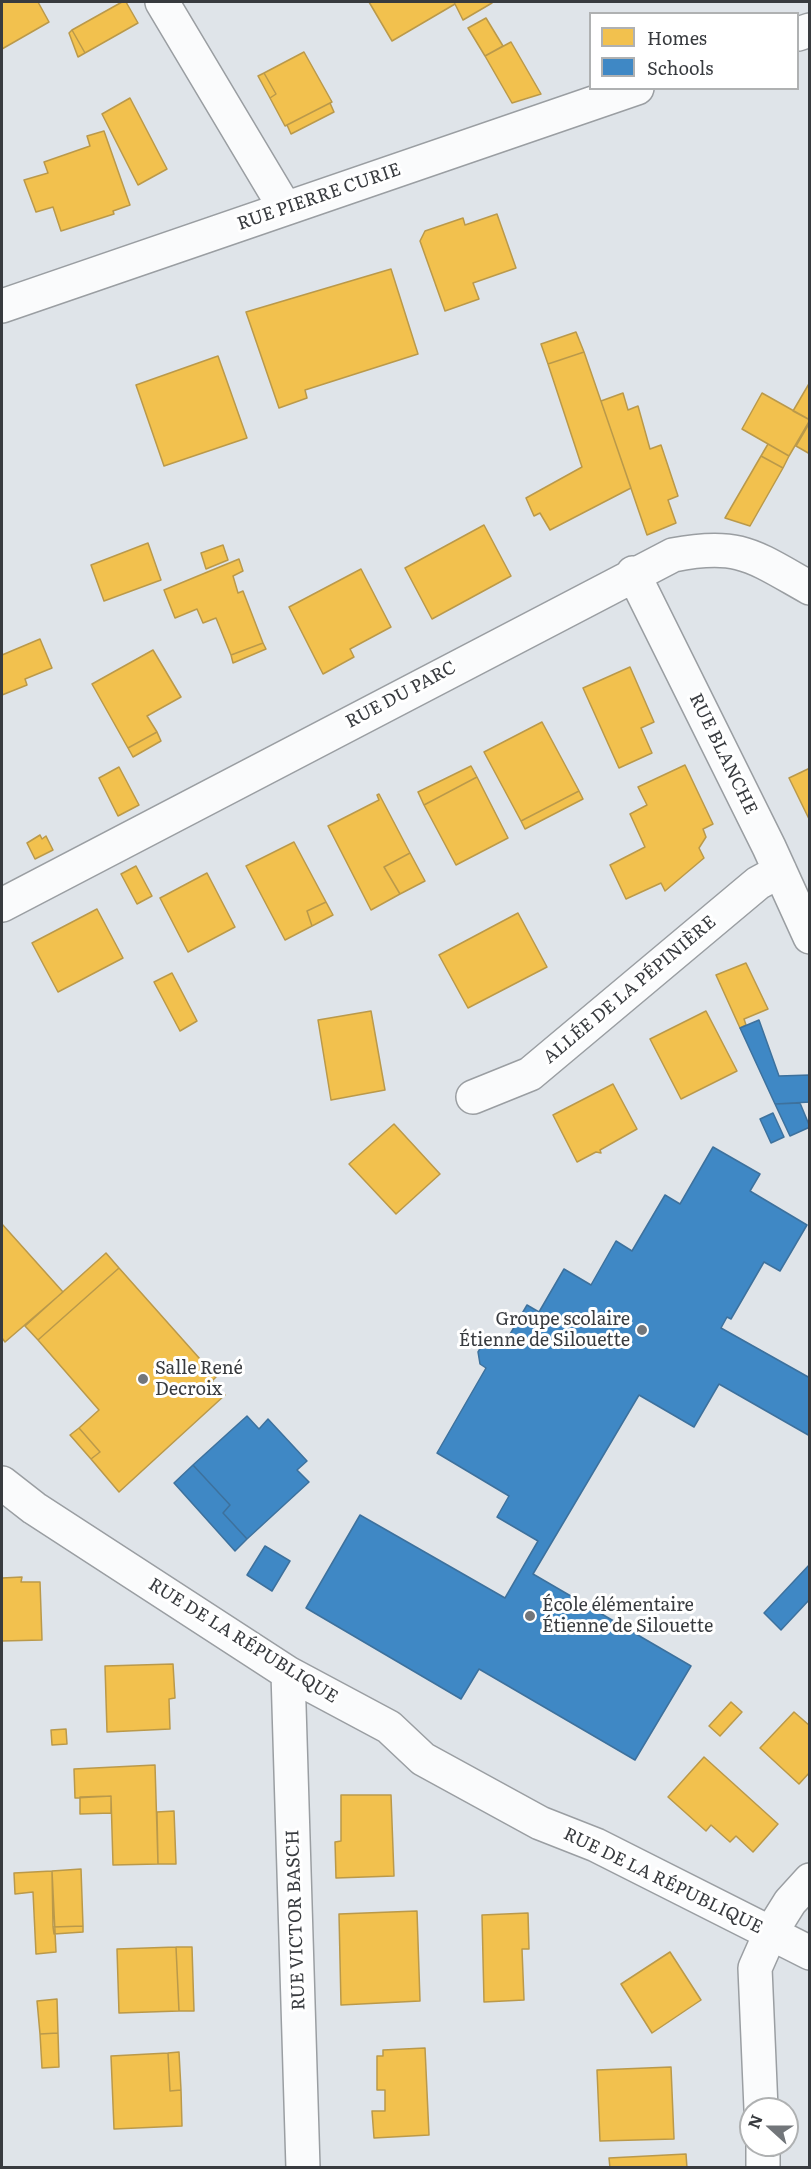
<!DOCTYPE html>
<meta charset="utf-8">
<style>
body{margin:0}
#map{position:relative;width:811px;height:2169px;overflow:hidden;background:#dfe4e9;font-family:Literata,serif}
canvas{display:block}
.frame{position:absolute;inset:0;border:3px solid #383b3f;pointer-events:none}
.legend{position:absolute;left:589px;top:12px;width:210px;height:78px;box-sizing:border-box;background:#fff;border:2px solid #afb1b2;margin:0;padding:8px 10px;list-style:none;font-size:18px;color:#383b3f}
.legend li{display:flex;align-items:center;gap:12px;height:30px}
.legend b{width:30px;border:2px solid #afb1b2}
.north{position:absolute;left:739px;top:2097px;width:60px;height:60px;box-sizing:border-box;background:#fff;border:2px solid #afb1b2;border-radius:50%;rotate:291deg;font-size:16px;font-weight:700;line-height:24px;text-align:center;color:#383b3f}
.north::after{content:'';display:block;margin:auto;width:21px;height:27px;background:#72767a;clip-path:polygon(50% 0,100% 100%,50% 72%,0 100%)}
</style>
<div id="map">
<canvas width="811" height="2169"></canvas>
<div class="frame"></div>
<ul class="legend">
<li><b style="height:16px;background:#f2c14e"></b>Homes</li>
<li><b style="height:16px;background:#3f88c5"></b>Schools</li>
</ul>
<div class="north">N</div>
</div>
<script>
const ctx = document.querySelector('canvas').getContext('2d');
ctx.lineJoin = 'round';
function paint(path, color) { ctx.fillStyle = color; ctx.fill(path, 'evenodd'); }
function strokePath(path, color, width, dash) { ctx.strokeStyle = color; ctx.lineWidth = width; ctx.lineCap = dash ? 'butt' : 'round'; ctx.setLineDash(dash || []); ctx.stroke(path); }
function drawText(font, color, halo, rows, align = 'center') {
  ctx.font = font + ' Literata,serif'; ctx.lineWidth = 6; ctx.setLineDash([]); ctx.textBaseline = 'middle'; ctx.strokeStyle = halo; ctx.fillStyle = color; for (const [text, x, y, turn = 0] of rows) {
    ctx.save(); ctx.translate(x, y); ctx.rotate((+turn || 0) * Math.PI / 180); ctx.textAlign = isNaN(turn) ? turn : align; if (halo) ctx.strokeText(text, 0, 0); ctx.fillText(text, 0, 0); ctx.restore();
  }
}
const homes = new Path2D(`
 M2 2H38L49 22 2 49Z
 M122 2H126L138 23 85 53 72 30Z
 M369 2H454L455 4 392 41Z
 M454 2H491L492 3 463 20Z
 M486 18 503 46 485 56 468 28Z
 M72 30 85 53 78 57 69 33Z
 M511 42 541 94 512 103 485 56Z
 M304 52 332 102 285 126 270 98 276 94 264 73Z
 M264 73 276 94 270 98 258 76Z
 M130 98 167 169 138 185 102 114Z
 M330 103 334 112 291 134 287 125Z
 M104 131 130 205 113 211 114 214 61 231 53 207 36 212 24 180 48 173 44 162 90 146 87 136Z
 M497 214 516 268 473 283 479 299 445 311 420 241 425 231 463 218 465 225Z
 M391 269 418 354 305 390 307 398 279 408 246 312Z
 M576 332 584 352 548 364 541 344Z
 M584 352 631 488 550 530 540 513 534 516 526 498 582 467 548 364Z
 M218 356 247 438 164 466 136 385Z
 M810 382V420L793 411Z
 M623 393 628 410 638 406 650 449 661 445 678 496 668 500 676 523 647 535 601 401Z
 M762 393 810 420 789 456 742 429Z
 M810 422V454L796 446Z
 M768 444 789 456 783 468 761 456Z
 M761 456 783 468 750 526 725 518Z
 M484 525 511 576 432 619 405 568Z
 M148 543 161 580 104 601 91 565Z
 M223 545 228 560 206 569 201 553Z
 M239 559 243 571 233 576 238 593 243 591 263 643 231 655 216 618 203 623 197 609 175 618 164 590Z
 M361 569 391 627 350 649 354 657 323 674 289 607Z
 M40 639 52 668 25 679 27 685 2 695V655Z
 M263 643 266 649 233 663 231 655Z
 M153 650 181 697 147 716 157 732 128 748 92 684Z
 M630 667 654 722 641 728 652 753 619 768 583 688Z
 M542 722 579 791 521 821 484 752Z
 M157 732 161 741 133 757 128 748Z
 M685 765 713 824 703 829 706 837 699 848 704 858 665 891 661 883 626 899 610 865 645 847 630 814 647 805 638 787Z
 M471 766 477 777 424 805 418 792Z
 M119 767 139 805 118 816 99 778Z
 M810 768V821L789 778Z
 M477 777 508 838 456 865 424 805Z
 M579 791 583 799 525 829 521 821Z
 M379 794 410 853 384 867 400 894 371 910 328 826 379 800 377 795Z
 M40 835 42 839 46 836 53 850 35 859 27 843Z
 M294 842 326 902 307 911 312 926 285 940 246 866Z
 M410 853 425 881 400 894 384 867Z
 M136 866 152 896 137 904 121 874Z
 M207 873 235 927 188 952 160 898Z
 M326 902 333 915 312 926 307 911Z
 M97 909 123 958 58 992 32 943Z
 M518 913 547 967 468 1008 439 955Z
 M746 963 768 1009 744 1019 746 1025 740 1028 716 975Z
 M172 973 197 1021 180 1031 154 982Z
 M371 1011 385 1090 331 1100 318 1020Z
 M706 1011 737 1071 681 1099 650 1039Z
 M613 1084 637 1129 600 1150 601 1153 596 1152 577 1162 553 1115Z
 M394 1124 440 1174 396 1214 349 1164Z
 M2 1224 63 1292 5 1342 2 1338Z
 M106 1253 119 1268 38 1340 25 1326Z
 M119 1268 216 1377 212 1381 225 1395 119 1492 91 1459 100 1452 79 1428 99 1410 38 1340Z
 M79 1428 100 1452 91 1459 70 1435Z
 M22 1577 21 1582H40L42 1640 2 1641V1578Z
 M173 1664 175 1698 169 1699 170 1729 107 1732 105 1666Z
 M731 1702 742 1712 720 1736 709 1726Z
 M794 1712 810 1726V1772L799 1784 760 1748Z
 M66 1729 67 1744 52 1745 51 1730Z
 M704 1757 778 1824 753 1852 736 1836 730 1842 711 1825 706 1831 668 1797Z
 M155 1765 158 1864 113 1865 111 1796 75 1798 74 1769Z
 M341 1795H391L394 1876 336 1878 335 1842 341 1841Z
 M111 1796V1813L80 1814V1797Z
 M174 1811 176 1864H158L157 1812Z
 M81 1869 83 1926 53 1927 52 1871Z
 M52 1871 56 1952 36 1954 33 1892 15 1894 14 1873Z
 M417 1911 420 2001 341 2005 339 1914Z
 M528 1913 529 1949H522L524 2000 484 2002 482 1915Z
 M83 1926V1932L54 1934 53 1927Z
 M176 1947H192L194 2011H179Z
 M176 1947 179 2011 119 2013 117 1949Z
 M670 1952 701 2000 652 2033 621 1984Z
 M57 1999 58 2033 40 2034 37 2001Z
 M58 2033 59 2067 42 2068 40 2034Z
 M425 2048 429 2135 374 2138 372 2111H385V2090H377V2056H383V2050Z
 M179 2052 181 2090 170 2091 168 2053Z
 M168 2053 170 2091 181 2090 182 2126 114 2129 111 2056Z
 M671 2067 674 2139 600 2141 597 2070Z
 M686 2154 687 2168H610L609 2158Z`);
paint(homes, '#f2c14e');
strokePath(homes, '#ba994a', 1.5);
const schools = new Path2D(`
 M759 1020 779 1076 810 1075V1102L775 1104 740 1028Z
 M800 1103 810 1127 790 1136 775 1104Z
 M773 1113 784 1137 771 1143 760 1119Z
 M713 1147 760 1174 750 1191 807 1225 780 1271 764 1262 731 1319 727 1317 721 1328 810 1378V1436L719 1384 694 1427 639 1395 533 1574 691 1666 635 1760 479 1669 461 1699 306 1608 360 1515 505 1598 538 1541 497 1517 509 1496 437 1453 486 1368 480 1364 478 1352 486 1339 502 1348 527 1305 539 1312 564 1269 591 1285 616 1241 632 1251 665 1195 680 1204Z
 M247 1416 259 1429 268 1419 307 1461 297 1470 309 1482 247 1539 223 1513 230 1505 193 1465Z
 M193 1465 230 1505 223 1513 247 1539 235 1551 174 1483Z
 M265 1546 290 1561 272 1591 247 1575Z
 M810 1564V1599L781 1630 764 1613Z`);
paint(schools, '#3f88c5');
strokePath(schools, '#3d719d', 1.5);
const minor = new Path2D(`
 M162 2 285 208
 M798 34 810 30
 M2 306 637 88
 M633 573 769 847 810 937
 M2 905 673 555C739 542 753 556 810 588
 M473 1097 530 1074 758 883 780 871
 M2 1483 34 1508 288 1673 389 1727 423 1759 540 1823 596 1845 810 1953
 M288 1673 303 2168
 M761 2109 755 1968 770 1934 790 1902 810 1880
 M763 2145V2168`);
strokePath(minor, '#9a9ea2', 36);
strokePath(minor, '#fafbfc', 33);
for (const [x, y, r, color] of [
 [642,1330,6,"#72767a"],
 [143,1379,6,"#72767a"],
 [530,1616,6,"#72767a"]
]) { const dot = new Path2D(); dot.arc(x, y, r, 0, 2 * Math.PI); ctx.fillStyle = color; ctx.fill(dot); strokePath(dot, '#fff', 2); }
drawText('18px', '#383b3f', '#fff', [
 ["RUE PIERRE CURIE",319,197,-19],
 ["RUE DU PARC",401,695,-28],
 ["RUE BLANCHE",723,754,64],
 ["ALLÉE DE LA PÉPINIÈRE",630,990,-40],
 ["RUE DE LA RÉPUBLIQUE",243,1641,32],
 ["RUE DE LA RÉPUBLIQUE",663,1881,26],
 ["RUE VICTOR BASCH",296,1920,-92]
]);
drawText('18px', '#383b3f', '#fff', [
 ["Groupe scolaire",630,1320,"right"],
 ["Étienne de Silouette",630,1341,"right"],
 ["Salle René",155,1369],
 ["Decroix",155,1390],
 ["École élémentaire",542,1606],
 ["Étienne de Silouette",542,1627]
], 'left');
</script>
